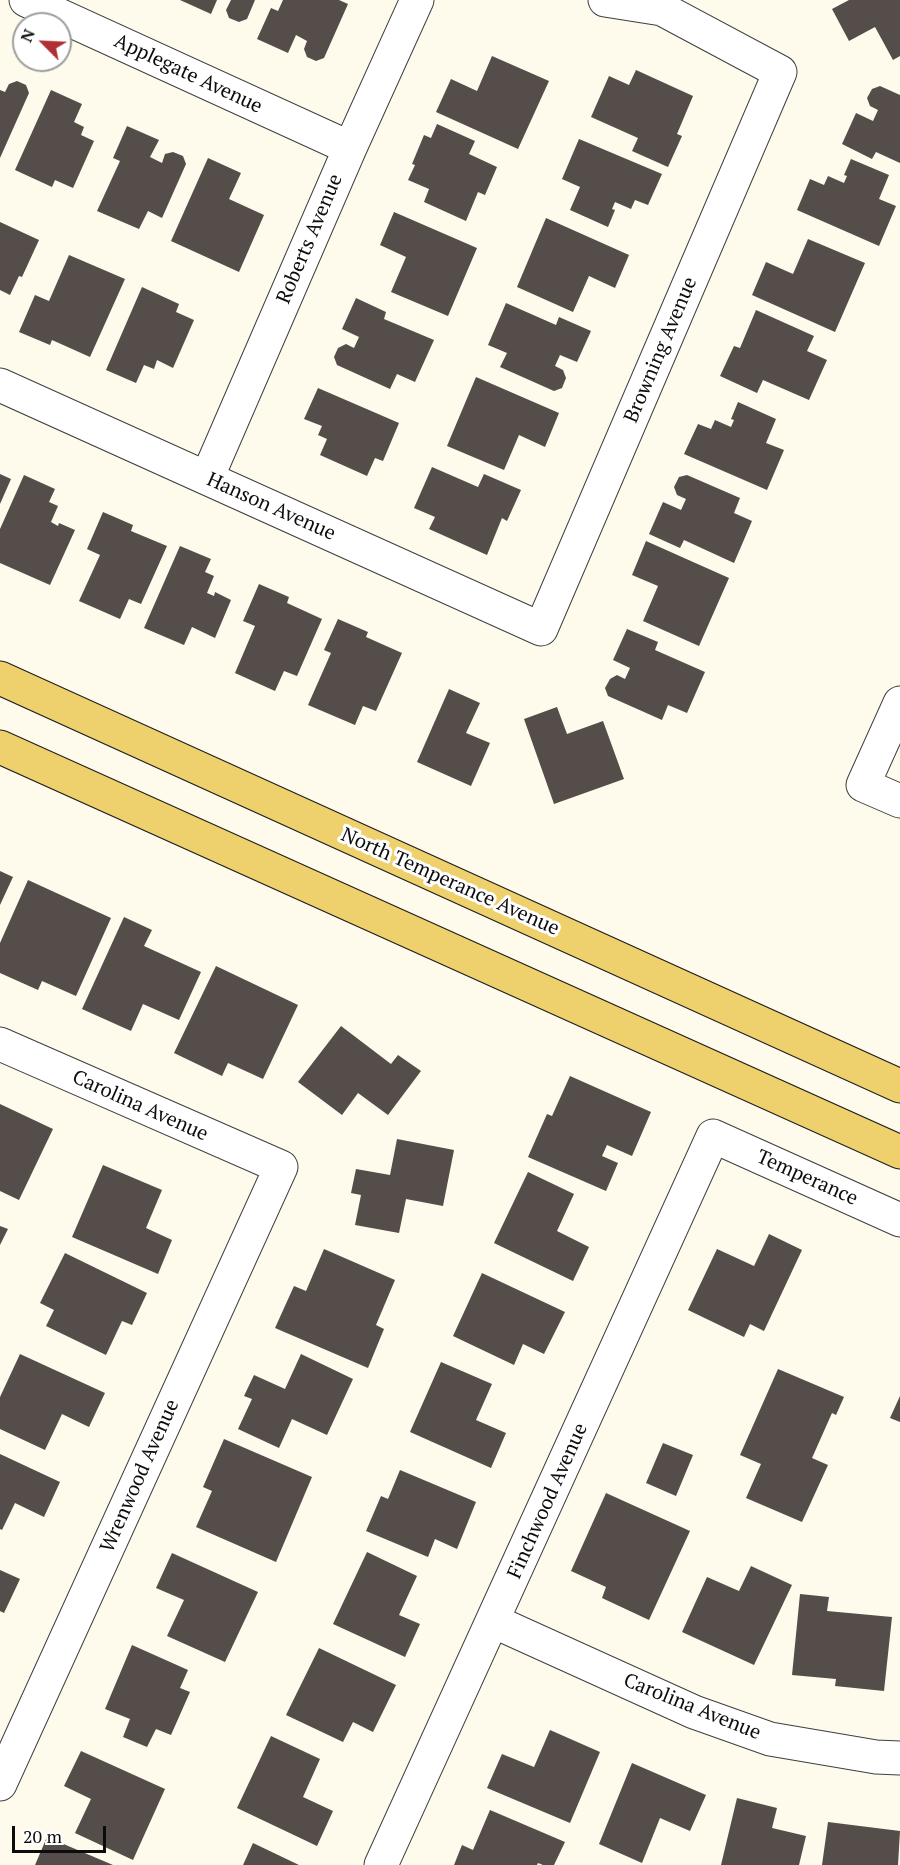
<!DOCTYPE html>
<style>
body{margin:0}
#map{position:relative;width:900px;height:1865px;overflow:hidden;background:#fefaec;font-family:"PT Serif",serif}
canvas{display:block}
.north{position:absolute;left:12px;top:12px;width:60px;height:60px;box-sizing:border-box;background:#fff;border:2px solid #9e9e9e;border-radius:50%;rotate:294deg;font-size:16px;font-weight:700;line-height:24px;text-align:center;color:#0c0c0c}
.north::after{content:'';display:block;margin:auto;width:21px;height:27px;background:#b02f33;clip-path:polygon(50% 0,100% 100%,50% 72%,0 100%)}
.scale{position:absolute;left:12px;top:1826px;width:94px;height:27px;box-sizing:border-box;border:3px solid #0c0c0c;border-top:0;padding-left:8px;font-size:18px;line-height:21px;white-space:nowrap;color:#0c0c0c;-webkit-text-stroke:4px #fff;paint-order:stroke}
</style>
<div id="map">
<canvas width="900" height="1865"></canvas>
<div class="north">N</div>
<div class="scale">20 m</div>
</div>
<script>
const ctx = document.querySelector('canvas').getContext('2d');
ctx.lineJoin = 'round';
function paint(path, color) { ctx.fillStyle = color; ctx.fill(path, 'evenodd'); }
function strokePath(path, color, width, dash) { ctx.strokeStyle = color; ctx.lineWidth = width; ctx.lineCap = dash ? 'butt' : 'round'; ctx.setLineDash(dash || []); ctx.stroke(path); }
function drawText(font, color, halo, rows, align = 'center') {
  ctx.font = font + ' "PT Serif",serif'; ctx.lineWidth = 6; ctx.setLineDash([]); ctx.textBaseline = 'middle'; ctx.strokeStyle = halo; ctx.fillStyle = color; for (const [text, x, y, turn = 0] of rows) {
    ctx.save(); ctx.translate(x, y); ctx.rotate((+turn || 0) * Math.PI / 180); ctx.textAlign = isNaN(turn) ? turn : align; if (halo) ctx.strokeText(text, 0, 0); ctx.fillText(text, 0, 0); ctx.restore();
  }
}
paint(new Path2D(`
 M180 0H217L211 14Z
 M231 0H255L247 19 239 22 229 18 226 10Z
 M283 0H339L348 4 324 58 316 61 307 57 304 49 307 41 296 35 288 53 257 39 271 8 278 11Z
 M849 0H900V56L893 60 875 27 849 41 832 9Z
 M492 56 549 81 518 149 436 112 451 79 477 91Z
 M636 70 693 96 677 134 682 136 668 167 632 151 638 138 591 117 609 76 629 85Z
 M17 81 26 85 29 93 0 158V90L5 92 9 84Z
 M880 86 900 95V163L876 152 872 159 842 144 856 113 873 121 878 110 870 106 867 98 872 89Z
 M51 90 82 104 74 122 84 127 81 135 94 141 73 188 55 180 52 187 15 170Z
 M437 124 475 141 469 154 497 167 485 195 478 192 466 221 424 202 429 189 408 180 415 165 412 164 424 135 431 138Z
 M127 126 159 140 150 157 162 163 165 154 173 152 183 156 186 164 162 218 148 211 139 229 97 211 120 161 113 158Z
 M579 139 662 174 648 205 635 200 631 209 615 202 612 209 615 210 608 227 570 210 580 187 562 179Z
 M208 158 241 173 229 199 264 215 239 272 171 241Z
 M851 159 889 175 879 199 896 206 879 246 797 210 810 179 824 185 828 176 844 183 847 176 844 175Z
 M394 212 477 248 448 316 391 292 406 257 380 245Z
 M546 218 629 255 615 288 589 276 573 312 517 287Z
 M0 222 39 240 22 277 19 276 10 295 0 290Z
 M808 239 865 263 835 332 752 295 766 262 793 274Z
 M69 255 125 279 90 357 52 340 50 345 19 332 35 295 49 301Z
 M142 287 179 304 176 312 194 320 173 368 157 360 154 369 144 365 136 383 106 370Z
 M356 298 386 312 384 319 434 340 415 382 397 374 390 389 337 365 334 357 338 348 346 344 354 348 359 337 342 329Z
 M506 303 556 325 559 317 591 331 577 362 560 355 555 366 563 370 566 378 562 388 554 391 500 367 507 353 488 345Z
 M756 310 814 336 807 351 827 360 809 400 763 380 757 393 720 376 734 346 740 348Z
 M476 377 559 413 545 447 519 435 504 470 447 446Z
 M318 388 399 423 383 461 375 458 367 476 320 455 327 439 318 435 322 426 304 419Z
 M738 402 776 419 766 443 784 450 767 490 684 454 698 424 711 429 715 420 731 427 734 420 731 419Z
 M432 467 478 487 484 474 521 490 507 521 502 518 487 555 429 529 435 517 414 508Z
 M0 474 11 479 0 504Z
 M24 475 55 489 49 502 58 506 51 522 58 526 59 523 75 530 50 585 0 563V529Z
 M687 475 740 498 734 513 752 521 734 563 684 540 680 548 649 534 663 502 681 510 686 499 677 495 674 487 679 477Z
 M103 512 133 525 131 531 167 546 141 604 129 599 120 619 79 601 100 555 87 549Z
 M646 541 729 578 699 646 643 621 658 586 632 575Z
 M180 546 211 559 205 572 214 576 207 593 214 596 215 592 231 600 215 638 192 627 184 645 144 628Z
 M259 584 289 597 287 603 322 619 297 676 284 671 275 691 235 673 255 626 243 621Z
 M338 619 368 632 366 637 402 653 376 711 363 706 355 725 308 705 331 653 324 650Z
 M627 629 658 642 655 650 705 672 687 713 668 705 662 720 608 696 605 688 610 679 617 675 625 679 630 668 613 660Z
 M449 689 480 703 466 733 490 743 471 786 417 762Z
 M557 707 567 734 603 721 624 779 554 804 524 719Z
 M0 871 13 877 0 905Z
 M28 880 111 918 76 996 42 981 38 990 0 973V943Z
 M124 917 152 930 144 946 201 972 179 1020 143 1004 131 1031 82 1009Z
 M216 966 298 1005 263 1079 228 1063 222 1076 174 1053Z
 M341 1026 391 1064 398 1055 421 1071 388 1115 358 1093 342 1115 298 1082Z
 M570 1076 651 1112 632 1156 607 1145 602 1156 618 1163 606 1191 528 1157 547 1114 552 1116Z
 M0 1104 53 1129 19 1200 0 1191Z
 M397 1139 454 1150 443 1206 406 1199 399 1233 355 1225 361 1195 351 1193 356 1169 390 1175Z
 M103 1165 162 1190 146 1228 172 1240 158 1274 72 1237Z
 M528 1172 574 1194 557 1231 589 1247 573 1281 494 1243Z
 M0 1226 8 1229 0 1245Z
 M769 1234 802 1250 764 1331 750 1324 744 1337 688 1310 717 1249 754 1266Z
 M324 1249 395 1280 376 1325 384 1329 368 1368 275 1328 294 1286 306 1291Z
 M65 1253 147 1293 132 1325 122 1321 106 1355 46 1326 54 1310 40 1303Z
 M482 1273 565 1312 544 1354 523 1344 514 1365 453 1336Z
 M20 1354 105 1393 89 1427 62 1414 45 1450 0 1429V1397Z
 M301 1354 353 1379 327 1435 292 1419 279 1448 238 1429 252 1399 244 1396 254 1375 285 1389Z
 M441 1362 492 1384 476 1420 506 1433 491 1468 410 1432Z
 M778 1369 844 1397 836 1415 832 1413 812 1458 828 1465 802 1522 746 1498 761 1464 740 1455Z
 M900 1396V1422L890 1418Z
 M224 1439 312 1477 276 1562 196 1527 212 1491 203 1487Z
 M663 1443 693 1455 676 1496 646 1483Z
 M0 1454 60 1482 44 1517 15 1503 2 1530 0 1529Z
 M400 1470 476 1502 457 1549 435 1539 428 1557 366 1531 381 1496 388 1499Z
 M606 1493 690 1531 649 1620 602 1598 606 1587 571 1571Z
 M367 1552 417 1576 399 1615 420 1624 405 1657 333 1624Z
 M172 1553 258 1592 225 1662 167 1636 184 1600 156 1588Z
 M751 1566 792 1585 754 1665 682 1632 707 1577 739 1591Z
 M0 1570 20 1579 4 1613 0 1611Z
 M800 1594 829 1597 827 1611 892 1617 884 1691 835 1686 836 1679 792 1675Z
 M132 1645 188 1670 180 1688 190 1692 171 1735 156 1729 147 1747 123 1737 130 1719 105 1709Z
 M319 1648 396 1685 373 1732 353 1722 343 1742 286 1715Z
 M550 1730 600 1752 570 1823 487 1788 502 1754 534 1767Z
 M271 1736 320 1759 303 1797 333 1811 317 1846 237 1808Z
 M81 1751 165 1789 133 1860 75 1833 91 1799 64 1786Z
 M632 1763 706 1795 690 1831 660 1818 642 1863 599 1844Z
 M737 1798 777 1808 772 1828 806 1836 799 1865H721Z
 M490 1810 565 1842 554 1865H543L538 1863 537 1865H454L462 1845 473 1850Z
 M828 1822 900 1831 898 1865H822Z
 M47 1837 113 1865H35Z
 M253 1843 299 1865H243Z`), '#544d49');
const street = new Path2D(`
 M26 0 350 148
 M0 385 541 629 780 72 662 9 605 0
 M207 478 350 148 417 0
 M900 703 863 785 900 801
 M0 1044 281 1167 0 1784
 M493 1621 694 1712 770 1739 876 1757 900 1758
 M381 1865 713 1136 900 1220`);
const primary = new Path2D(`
 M0 678 900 1086
 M0 747 900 1152`);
strokePath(street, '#3f3f3f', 35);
strokePath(primary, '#1d1d1d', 35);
strokePath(street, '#fff', 33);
strokePath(primary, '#eed16c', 33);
drawText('20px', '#0c0c0c', '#fff', [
 ["Applegate Avenue",188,74,25],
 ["Roberts Avenue",310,239,-67],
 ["Browning Avenue",661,350,-67],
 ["Hanson Avenue",271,507,24],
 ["North Temperance Avenue",450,882,24],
 ["Carolina Avenue",140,1106,24],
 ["Temperance",807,1178,24],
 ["Wrenwood Avenue",140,1476,-66],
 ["Finchwood Avenue",548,1501,-66],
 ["Carolina Avenue",692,1707,22]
]);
</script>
